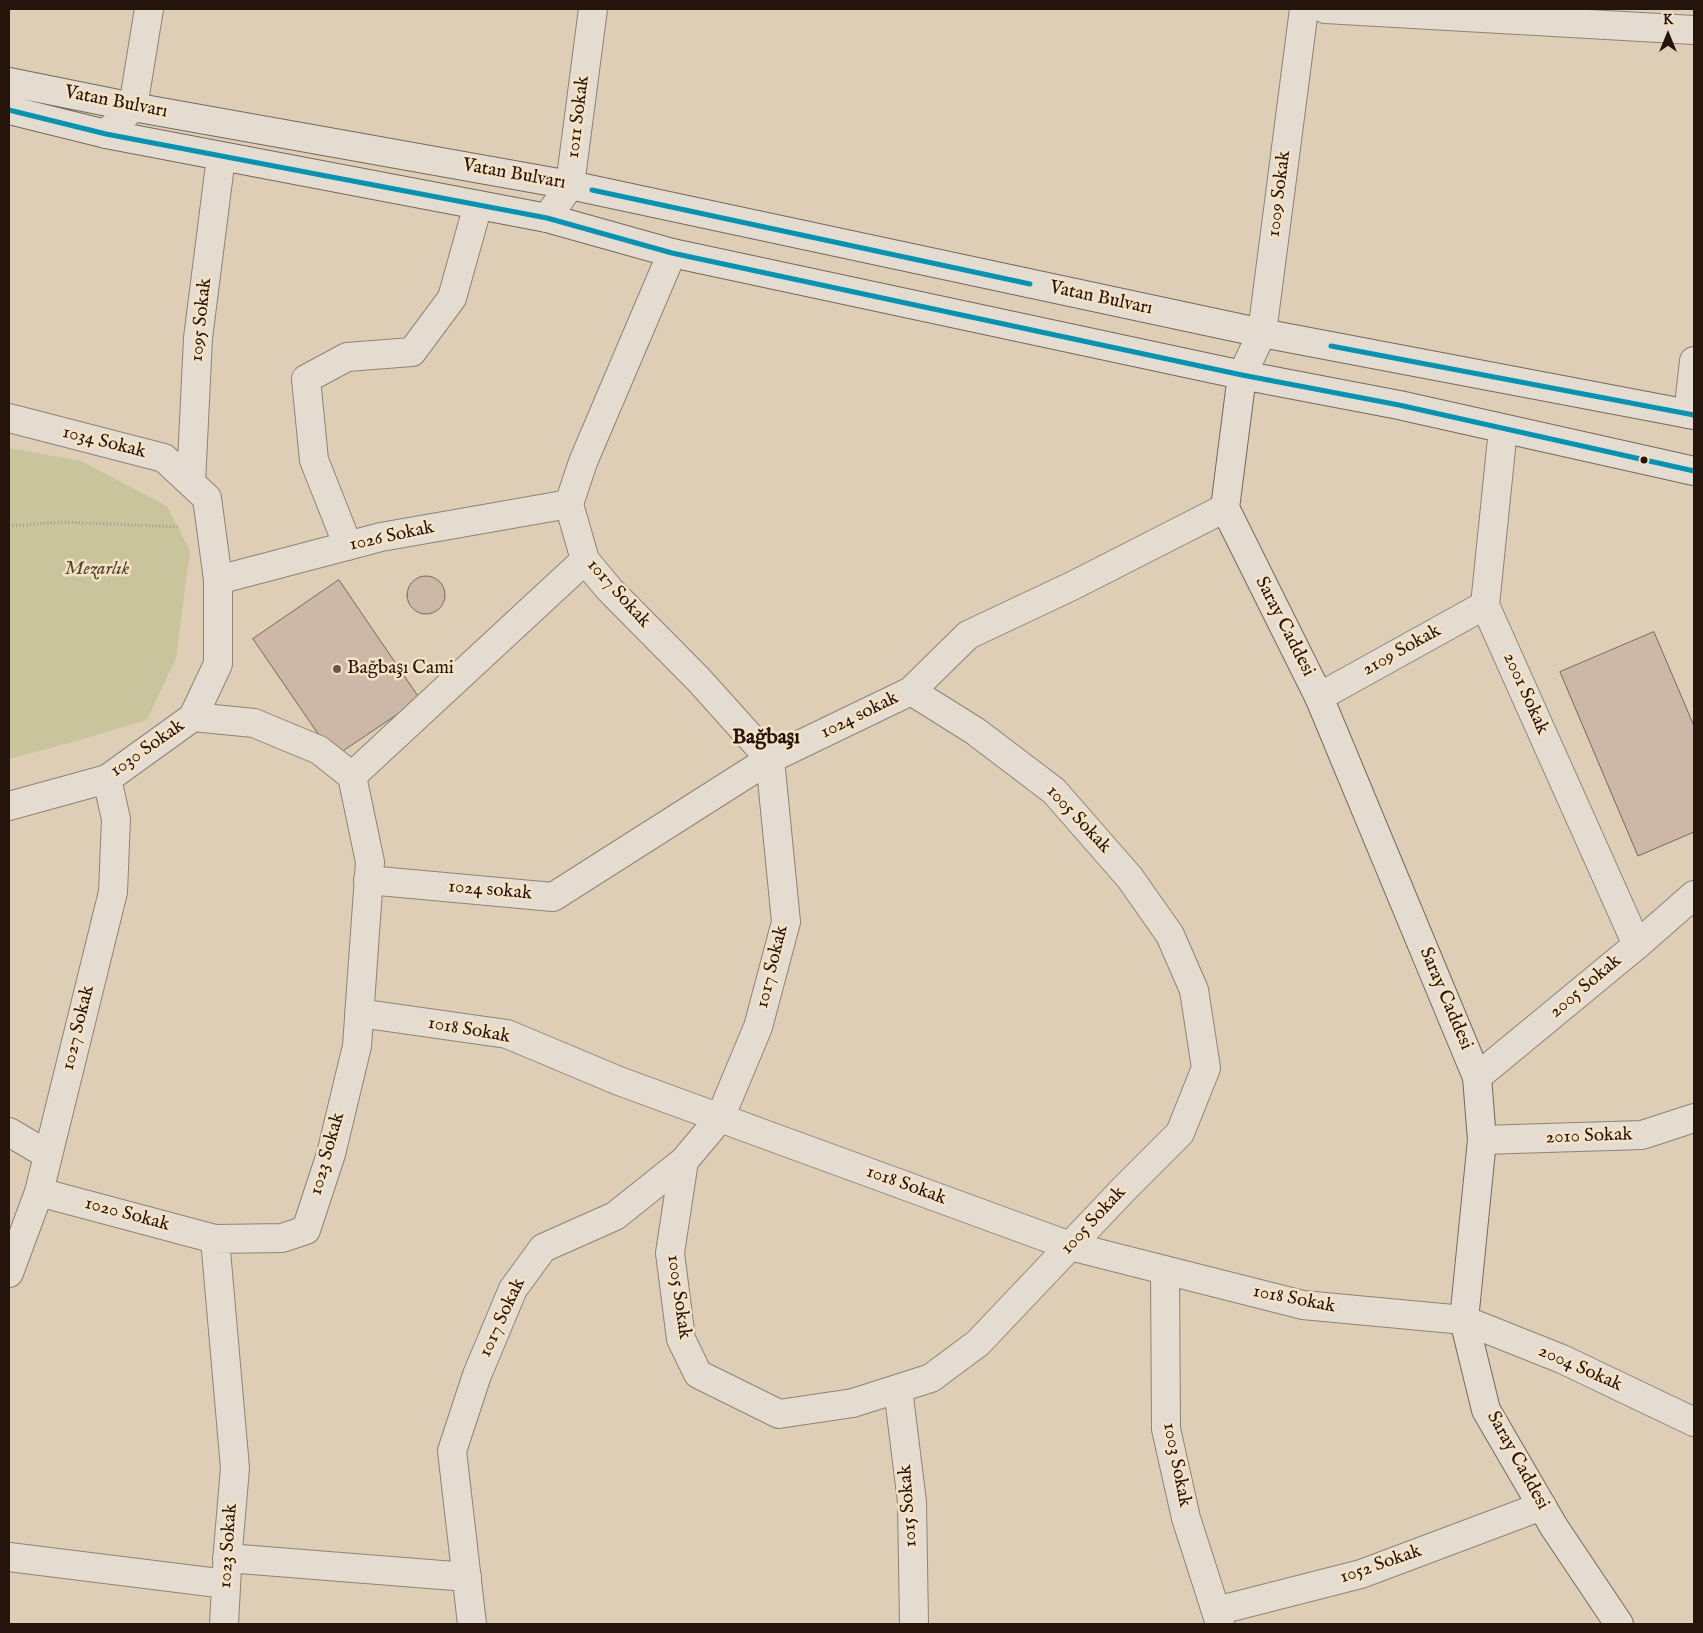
<!DOCTYPE html>
<meta charset="utf-8">
<style>
body{margin:0}
#map{position:relative;width:1703px;height:1633px;overflow:hidden;background:#deceb6;font-family:"IM FELL English",serif}
canvas{display:block}
.frame{position:absolute;inset:0;border:10px solid #25140c;pointer-events:none}
.north{position:absolute;left:1643px;top:10px;width:50px;height:50px;-webkit-text-stroke:4px #f5e2c4;paint-order:stroke;rotate:0deg;font-size:14px;font-weight:700;line-height:20px;text-align:center;color:#25140c}
.north::after{content:'';display:block;margin:auto;width:18px;height:22px;background:#25140c;clip-path:polygon(50% 0,100% 100%,50% 72%,0 100%)}
</style>
<div id="map">
<canvas width="1703" height="1633"></canvas>
<div class="frame"></div>
<div class="north">K</div>
</div>
<script>
const ctx = document.querySelector('canvas').getContext('2d');
ctx.lineJoin = 'round';
function paint(path, color) { ctx.fillStyle = color; ctx.fill(path, 'evenodd'); }
function strokePath(path, color, width, dash) { ctx.strokeStyle = color; ctx.lineWidth = width; ctx.lineCap = dash ? 'butt' : 'round'; ctx.setLineDash(dash || []); ctx.stroke(path); }
function drawText(font, color, halo, rows, align = 'center') {
  ctx.font = font + ' "IM FELL English",serif'; ctx.lineWidth = 5; ctx.setLineDash([]); ctx.textBaseline = 'middle'; ctx.strokeStyle = halo; ctx.fillStyle = color; for (const [text, x, y, turn = 0] of rows) {
    ctx.save(); ctx.translate(x, y); ctx.rotate((+turn || 0) * Math.PI / 180); ctx.textAlign = isNaN(turn) ? turn : align; if (halo) ctx.strokeText(text, 0, 0); ctx.fillText(text, 0, 0); ctx.restore();
  }
}
paint(new Path2D(`
 M9 448 81 461 167 506 190 551 176 658 147 720 76 741 9 759Z`), '#c9c49c');
const building = new Path2D(`
 M407 595a19 19 0 1 1 38 0a19 19 0 1 1-38 0Z
 M339 580 420 699 334 757 253 639Z
 M1654 632 1694 726V832L1638 856 1560 672Z`);
paint(building, '#cdb7a7');
strokePath(building, '#74695d', 1);
const street = new Path2D(`
 M1325 9 1694 30
 M106 134 133 107 149 9
 M547 218 570 185 593 9
 M1242 375 1262 333 1304 9
 M1688 414 1694 361
 M9 418 164 458 207 498 218 580V664L193 717 107 779 9 806
 M1503 429 1485 605 1637 945
 M191 483 198 338 221 157
 M348 546 314 460 306 379 347 357 412 352 452 298 478 205
 M218 580 381 537 569 504
 M1319 697 1485 605
 M352 776 585 560
 M368 880 553 897 770 759 911 691 968 635 1074 585 1225 508
 M359 1013 507 1034 619 1081 1070 1246 1303 1305 1464 1320 1562 1359 1694 1422
 M1477 1077 1637 945 1694 895
 M9 1132 48 1155
 M1482 1140 1642 1135 1694 1118
 M684 1161 670 1253 681 1339 698 1374 779 1414 853 1403 931 1378 978 1343 1123 1190 1180 1133 1206 1068 1194 990 1170 935 1130 878 1054 791 975 731 911 691
 M39 1192 215 1239 282 1238 306 1230 331 1154 357 1046 370 862 352 776 319 750 254 723 193 717
 M215 1239 235 1468 228 1550 224 1624
 M1165 1270 1166 1429 1186 1518 1220 1624
 M9 1273 39 1192 113 892 116 819 107 779
 M898 1389 912 1502 914 1624
 M9 1557 226 1584
 M227 1558 467 1577
 M1216 1611 1361 1574 1542 1506
 M472 1624 452 1451 477 1375 513 1289 543 1248 615 1216 684 1161 720 1118 758 1027 786 922 770 759 699 680 609 589 585 560 569 504 583 462 672 253`);
const secondary = new Path2D(`
 M9 82 133 107 570 185 1262 333 1694 415
 M9 110 106 134 547 218 672 253 1242 375 1399 405 1694 471
 M1242 375 1225 508 1319 697 1477 1077 1482 1140 1464 1320 1486 1410 1554 1527 1619 1624`);
strokePath(street, '#8e8374', 30);
strokePath(secondary, '#74695d', 30);
strokePath(new Path2D(`
 M9 526 63 522 180 527`), '#a0988e', 3, [1, 2.5]);
strokePath(street, '#e4dcd0', 28);
strokePath(secondary, '#e4dcd0', 28);
strokePath(new Path2D(`
 M9 110 106 134 547 218 672 253 1242 375 1399 405 1694 471
 M592 190 1030 284
 M1331 346 1694 415`), '#0693b1', 5);
for (const [x, y, r, color] of [
 [1644,460,4.5,"#25140c"],
 [337,669,5,"#665548"]
]) { const dot = new Path2D(); dot.arc(x, y, r, 0, 2 * Math.PI); ctx.fillStyle = color; ctx.fill(dot); strokePath(dot, '#f5e2c4', 2); }
drawText('19px', '#25140c', '#f5e2c4', [
 ["Vatan Bulvarı",116,103,11],
 ["1011 Sokak",579,117,-83],
 ["Vatan Bulvarı",514,175,10],
 ["1009 Sokak",1280,194,-83],
 ["Vatan Bulvarı",1101,299,12],
 ["1095 Sokak",202,320,-84],
 ["1034 Sokak",104,443,14],
 ["1026 Sokak",392,537,-12],
 ["1017 Sokak",618,594,48],
 ["Saray Caddesi",1284,627,63],
 ["2109 Sokak",1402,651,-29],
 ["2001 Sokak",1525,694,66],
 ["1024 sokak",860,716,-26],
 ["1030 Sokak",148,749,-35],
 ["1005 Sokak",1078,820,47],
 ["1024 sokak",490,891,5],
 ["1017 Sokak",773,967,-76],
 ["2005 Sokak",1586,987,-40],
 ["Saray Caddesi",1445,999,67],
 ["1027 Sokak",79,1028,-76],
 ["1018 Sokak",469,1031,10],
 ["2010 Sokak",1589,1137,-2],
 ["1023 Sokak",328,1154,-74],
 ["1018 Sokak",906,1186,20],
 ["1020 Sokak",127,1215,15],
 ["1005 Sokak",1094,1221,-47],
 ["1005 Sokak",678,1297,82],
 ["1018 Sokak",1294,1300,11],
 ["1017 Sokak",503,1318,-65],
 ["2004 Sokak",1580,1369,24],
 ["Saray Caddesi",1517,1461,61],
 ["1003 Sokak",1176,1465,79],
 ["1015 Sokak",909,1506,-94],
 ["1023 Sokak",229,1546,-86],
 ["1052 Sokak",1381,1565,-19]
]);
drawText('italic 19px', '#514631', '#f5e2c4', [
 ["Mezarlık",97,570]
]);
drawText('19px', '#25140c', '#f5e2c4', [
 ["Bağbaşı Cami",347,669]
], 'left');
drawText('bold 21px', '#25140c', '#f5e2c4', [
 ["Bağbaşı",766,739]
]);
</script>
